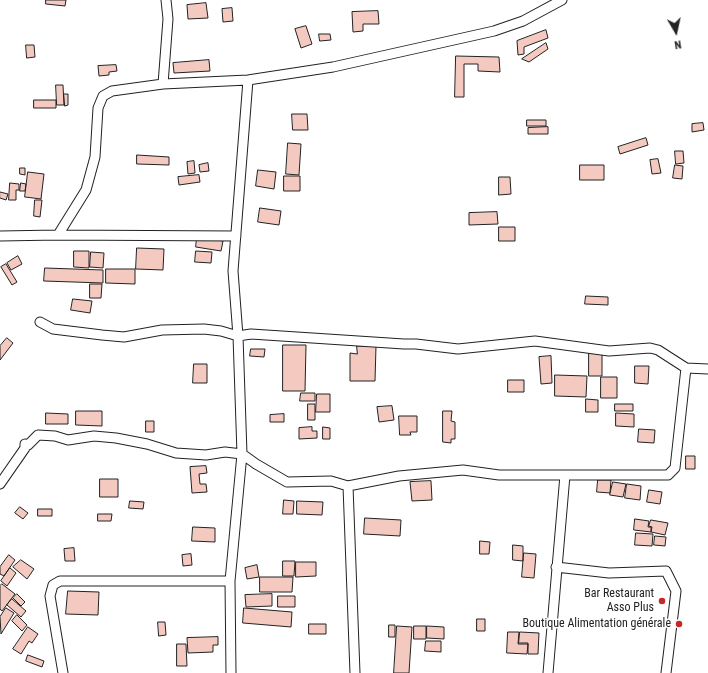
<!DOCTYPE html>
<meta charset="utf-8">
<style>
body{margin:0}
#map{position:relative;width:708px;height:673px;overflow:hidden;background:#fff;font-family:"Roboto Condensed",sans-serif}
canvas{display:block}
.north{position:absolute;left:656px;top:12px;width:40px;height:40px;-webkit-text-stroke:3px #fff;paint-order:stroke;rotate:171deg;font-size:11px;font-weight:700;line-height:16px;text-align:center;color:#222}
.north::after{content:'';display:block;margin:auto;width:14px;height:18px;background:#222;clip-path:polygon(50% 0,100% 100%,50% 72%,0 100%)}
</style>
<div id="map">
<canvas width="708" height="673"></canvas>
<div class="north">N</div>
</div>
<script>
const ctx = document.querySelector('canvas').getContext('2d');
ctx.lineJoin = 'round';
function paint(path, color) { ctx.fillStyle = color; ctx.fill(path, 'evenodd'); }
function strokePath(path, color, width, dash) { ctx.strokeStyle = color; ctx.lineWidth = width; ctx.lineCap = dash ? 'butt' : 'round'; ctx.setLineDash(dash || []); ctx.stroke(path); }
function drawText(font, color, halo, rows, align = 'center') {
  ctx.font = font + ' "Roboto Condensed",sans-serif'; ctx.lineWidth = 3; ctx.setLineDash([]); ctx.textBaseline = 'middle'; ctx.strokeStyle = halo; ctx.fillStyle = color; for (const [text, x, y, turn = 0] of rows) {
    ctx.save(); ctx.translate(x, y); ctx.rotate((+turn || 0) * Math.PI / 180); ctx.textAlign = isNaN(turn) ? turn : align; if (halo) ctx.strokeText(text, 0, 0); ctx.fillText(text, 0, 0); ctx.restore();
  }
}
const building = new Path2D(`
 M46 0H66L65 6 46 4Z
 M206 3 208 18 188 19 187 5Z
 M232 8 233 21 223 22 222 9Z
 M378 11 379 24H363V31L353 32 352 12Z
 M306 26 312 44 301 48 295 29Z
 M546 30 548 38 524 47V54L518 55 517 41Z
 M319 34H330L331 40 320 41Z
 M546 43 548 49 529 62 522 59Z
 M26 45H34L35 57 27 58Z
 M456 56 499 57 500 72 478 71V64H464V97H455Z
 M209 60 210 71 174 73 173 63Z
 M116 65 117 71 109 72V75L99 76 98 66Z
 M56 85H63L64 105H57Z
 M64 94H68V105L65 106Z
 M34 100H56V108H34Z
 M292 114H307L308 130H293Z
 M527 120H546V126H527Z
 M703 123 704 130 692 132V124Z
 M548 127V134H528V128Z
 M646 138 648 145 620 154 618 147Z
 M288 143 301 144 299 175 286 174Z
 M675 151H683L684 163 676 164Z
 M137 155 169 157V165L137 164Z
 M658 159 661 173 652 174 650 160Z
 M194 161 195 173 188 174 187 162Z
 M208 163 209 171 200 172 199 165Z
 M580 165H604V180H580Z
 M675 165 683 166 682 179 673 178Z
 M20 168H25V175L20 174Z
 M258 170 276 172 274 189 256 186Z
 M28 172 44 174 41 199 25 197Z
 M199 175 200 182 179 185 178 177Z
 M284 176H300V191H284Z
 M499 177H510L511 194 499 195Z
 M10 183 19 184V190H16V200H9Z
 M21 183 26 184 25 191H20Z
 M0 192 8 194 6 200 0 198Z
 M35 200H42L40 217 34 216Z
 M260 208 281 211 279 225 258 222Z
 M497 212 498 224 469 225V213Z
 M499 227H515V241H499Z
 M197 237 223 241 221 251 196 247Z
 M137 248 164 249 163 270 136 269Z
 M74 251H89V268L74 267Z
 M196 251 212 252 211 263 195 262Z
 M91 252 104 253 103 268 90 267Z
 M18 256 22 264 11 270 7 263Z
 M6 264 17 282 12 285 1 267Z
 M45 268 103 270V283L44 281Z
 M106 269H135V284L106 283Z
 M90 284H102L101 298H90Z
 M586 296 608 297V305L585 304Z
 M73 299 92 301 90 313 71 310Z
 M7 338 13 343 0 360V346Z
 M283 345H306L305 391H283Z
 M357 346H376L375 381H350V353L357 354Z
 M251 349H265L264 357 250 356Z
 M589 352 602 353V376H589Z
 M551 356 552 383 541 384 539 357Z
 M194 364H207V383H193Z
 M635 366H649L648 384 635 383Z
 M555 375 587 376 586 397 555 396Z
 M601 377H617V398H601Z
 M508 380H524V392H508Z
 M301 393H315V401H300Z
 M317 394H330V412H316Z
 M586 399 598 400V412H586Z
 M308 404H315V420H308Z
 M615 404H633V411H615Z
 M392 406 394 420 379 422 377 407Z
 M76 411H102V426L76 425Z
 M443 411H452L451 421 455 422V439H451V443L443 442Z
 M46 413 68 414V424H46Z
 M616 413 634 414V427L616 426Z
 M284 414V422H270V415Z
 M399 416H417V432H410L411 435H400Z
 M146 421H154V432H146Z
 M312 427V431H317V438L299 439V428Z
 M323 427 330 428V439H323Z
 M639 429 655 430 654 443 638 442Z
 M686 456H695V469H686Z
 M206 466 207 473 199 474 200 484H206L207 492 192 493 190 467Z
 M100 479H118V497H100Z
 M598 480H611L610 493 597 492Z
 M431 481 432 500 412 501 410 482Z
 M613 482 626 484 623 497 610 495Z
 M627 484 641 486 640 500 625 498Z
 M649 490 662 492 660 504 647 502Z
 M284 500 294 501 293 514H283Z
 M130 501 144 502 143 509 129 508Z
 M297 501 323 502 322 515 297 514Z
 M20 507 28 513 23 519 15 513Z
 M38 509H52V516H38Z
 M98 514H112L111 521H98Z
 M365 518 401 520 400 536 364 534Z
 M635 519 649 521 648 527H651V532L634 530Z
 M651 520 668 523 665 535 651 532 652 527 649 526Z
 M193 527 215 528V542L192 541Z
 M636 533 653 534 652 546 635 545Z
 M655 536 666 537 665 546 654 545Z
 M480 541 490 542 489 554H480Z
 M513 545 523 546V561L513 560Z
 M74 548 75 561H65L64 549Z
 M524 553 536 554 534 578 522 577Z
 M191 554 192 565 183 566 182 555Z
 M9 555 15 560 4 576 0 574V567Z
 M21 560 34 569 27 579 13 567Z
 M283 561H295L294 576H283Z
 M296 562H316V576L296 577Z
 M257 565 259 577 247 579 245 568Z
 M10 568 16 573 7 586 1 581Z
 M260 577H293L292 592H260Z
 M2 584 15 594 2 611 0 609V586Z
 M68 591 99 592 98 615 66 614Z
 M17 594 25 602 21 606 13 598Z
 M272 594V606L246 607 245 595Z
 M278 596H295V607H278Z
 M12 599 26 611 21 617 7 605Z
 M6 608 14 613 1 634 0 617Z
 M244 608 292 612 291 627 243 623Z
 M17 615 27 625 22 631 12 621Z
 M477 619H485V631H477Z
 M158 622H165L166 635 159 636Z
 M309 624H326V634H309Z
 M389 625H395V637H389Z
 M397 626 412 627 409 673H394Z
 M414 626H426V639H414Z
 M427 626 444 627V639L427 638Z
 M28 627 38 634 32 643 29 641 21 654 13 649Z
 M508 632H519L518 644H528L527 654 507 653Z
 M520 632 539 633 538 654H528V643H519Z
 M218 637V645H213V652L188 653 187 638Z
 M426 641H441V652L425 651Z
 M177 644H186L187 666H177Z
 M28 655 44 661 42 667 26 661Z`);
paint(building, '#f3c9c0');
strokePath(building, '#222', 1);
const minor = new Path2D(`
 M163 84 168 19 166 0
 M58 235 236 236
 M0 236 58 235 86 190 95 157 98 108 103 96 112 91 163 84 248 80 333 67 494 31 523 21 562 0
 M40 322 53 329 102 335 124 337 162 330 204 329 221 331 238 336 233 271 248 80
 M0 484 25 448V444L28 445 38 435 55 436 68 440 94 436 116 438 147 444 176 453 206 455 225 452 242 454 256 464 287 482 331 481 348 486 399 476 463 470 499 475H668L675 468 686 368
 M348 486 355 673
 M556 567 609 573 666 571 676 591 666 673
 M63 673 50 596 53 585 60 581H230
 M231 673 230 581 242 454 238 336 251 334 404 344H416L458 349 535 341 609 351 650 348 658 350 686 368 708 369
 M548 673 565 475`);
strokePath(minor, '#222', 11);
strokePath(minor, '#fff', 9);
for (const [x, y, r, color] of [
 [662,601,4,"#c62828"],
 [679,624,4,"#c62828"]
]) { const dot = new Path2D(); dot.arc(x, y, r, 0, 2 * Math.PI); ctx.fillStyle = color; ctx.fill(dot); strokePath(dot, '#fff', 1.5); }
drawText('12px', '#222', '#fff', [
 ["Bar Restaurant",654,594],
 ["Asso Plus",654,608],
 ["Boutique Alimentation générale",671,624]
], 'right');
</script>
